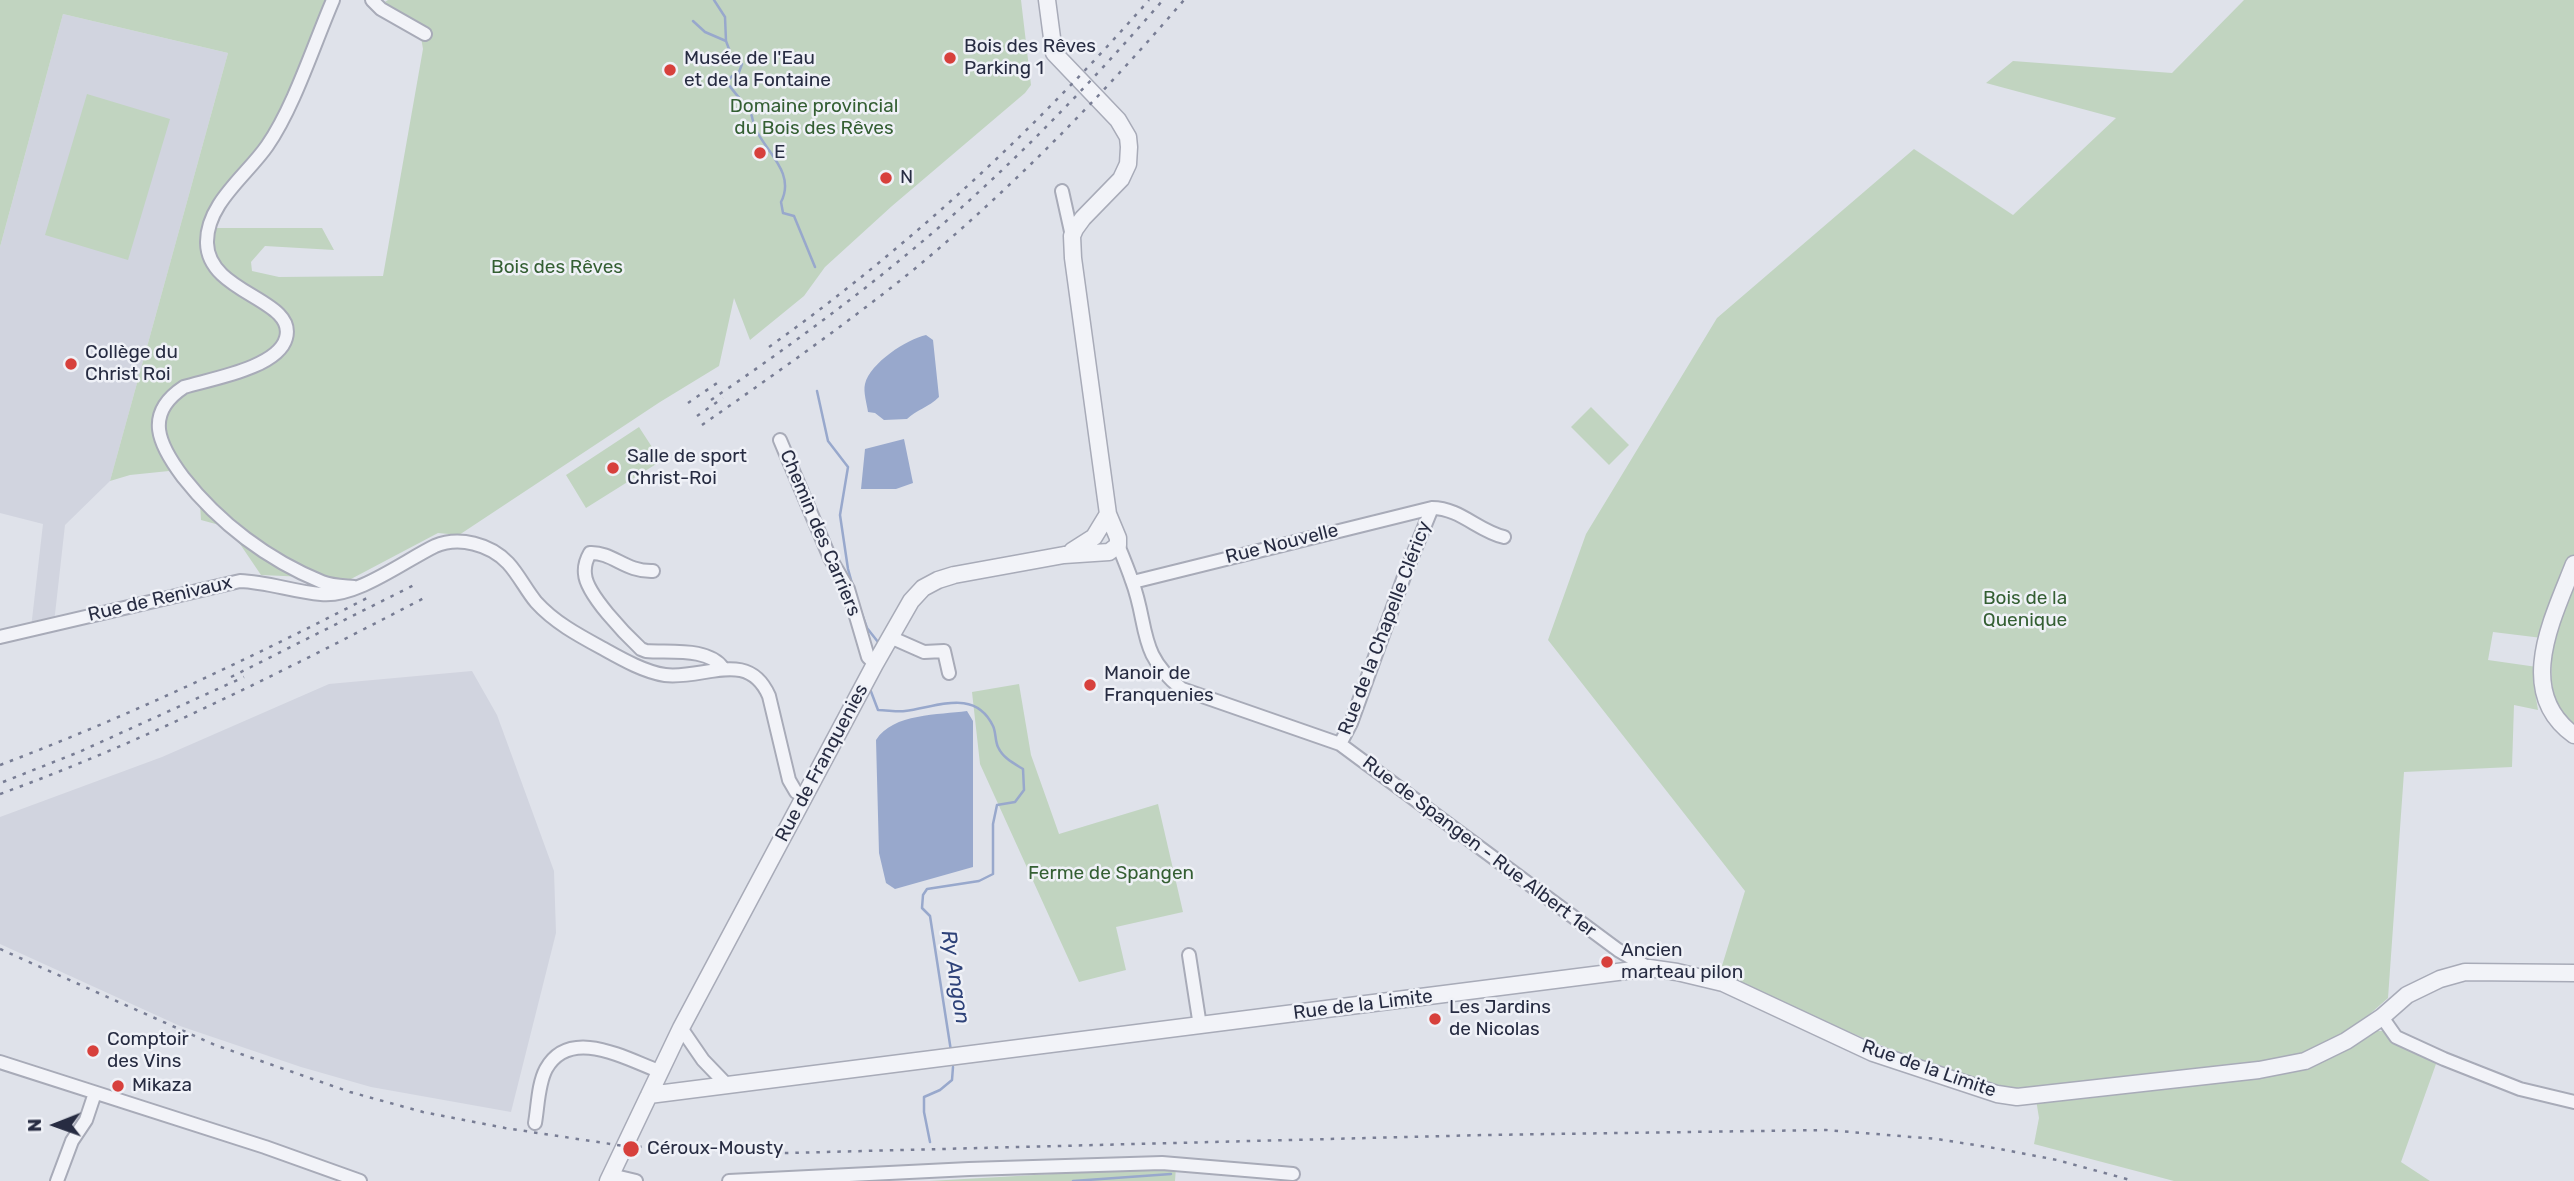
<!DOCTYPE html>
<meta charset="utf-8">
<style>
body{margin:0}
#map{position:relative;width:2574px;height:1181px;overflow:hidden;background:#dfe2ea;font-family:Rubik,sans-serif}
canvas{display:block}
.north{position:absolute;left:21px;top:1090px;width:70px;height:70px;-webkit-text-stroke:5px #eff1f7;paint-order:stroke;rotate:269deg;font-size:19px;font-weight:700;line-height:28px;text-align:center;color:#272c42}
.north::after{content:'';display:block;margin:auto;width:24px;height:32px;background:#272c42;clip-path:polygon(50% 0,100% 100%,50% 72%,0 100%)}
</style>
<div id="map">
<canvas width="2574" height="1181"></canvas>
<div class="north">N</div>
</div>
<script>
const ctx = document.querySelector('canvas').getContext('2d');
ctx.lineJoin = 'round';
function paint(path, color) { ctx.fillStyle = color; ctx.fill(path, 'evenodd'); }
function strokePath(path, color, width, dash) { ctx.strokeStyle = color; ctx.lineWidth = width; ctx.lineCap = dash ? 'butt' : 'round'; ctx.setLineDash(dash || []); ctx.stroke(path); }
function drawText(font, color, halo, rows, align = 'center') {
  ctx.font = font + ' Rubik,sans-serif'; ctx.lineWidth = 5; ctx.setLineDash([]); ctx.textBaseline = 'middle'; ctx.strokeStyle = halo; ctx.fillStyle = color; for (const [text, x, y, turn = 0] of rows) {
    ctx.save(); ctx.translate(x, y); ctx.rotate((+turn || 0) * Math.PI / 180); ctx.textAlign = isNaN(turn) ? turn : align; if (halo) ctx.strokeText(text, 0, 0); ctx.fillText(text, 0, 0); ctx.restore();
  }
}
paint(new Path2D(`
 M63 14 228 53 110 481 65 525 54 623 31 628 43 524 0 513V247Z
 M472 671 497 715 554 871 556 933 511 1112 371 1087 301 1067 180 1026 0 944V817L162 757 329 684Z`), '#d1d4df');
paint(new Path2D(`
 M0 0H338L293 107 226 201 216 228H322L334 250 265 246 251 262 252 271 279 277 383 276 423 49 421 37 375 8 388 0H1021L1031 85 1025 93 892 206 825 267 804 296 750 340 734 298 719 366 660 402 459 535 438 533 351 579 261 575 240 544 223 526 201 520 200 504 169 471 130 475 110 481 228 53 63 14 0 247Z
 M2244 0H2574V725C2542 698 2552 657 2557 620L2542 638 2493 632 2488 660 2537 667 2534 686 2538 710 2514 705 2512 767 2404 772 2388 998 2363 1020 2371 1031H2384L2436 1064 2401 1162 2430 1181H2174L2034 1144 2039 1118 2034 1087 2009 1088 1914 1059 1794 1009 1717 982 1745 891 1548 640 1586 534 1717 318 1914 149 2013 215 2116 118 1986 83 2013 61 2172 73Z
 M87 94 170 119 128 260 45 235Z
 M1591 407 1629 445 1609 465 1571 427Z
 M639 427 661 461 586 508 566 475Z
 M1019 684 1031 755 1059 834 1158 804 1183 912 1116 927 1126 970 1079 982 980 764 972 692Z
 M1176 1167 1175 1181H929Z`), '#c1d4c0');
paint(new Path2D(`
 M926 335 933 340 939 397C929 407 916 410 907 419L884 420 875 413 868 412C867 404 863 392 865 384 870 363 907 339 926 335Z
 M904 439 913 483 896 489H861L865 449Z
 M967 711 973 721V867L895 889 886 883 879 853 876 740C893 713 939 715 967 711Z`), '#98a8cc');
strokePath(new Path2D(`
 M714 0 725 17 726 41
 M693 21 705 32 726 41 729 49
 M733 61 742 64 738 75 732 76 727 82C733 92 741 99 748 108 753 114 752 121 755 128 766 152 796 173 781 202L783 213 794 216 815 267
 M817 391 828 441 848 467 840 515 848 569 853 587
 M857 600 867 628 878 642
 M870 689 878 710C887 710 897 712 905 711 937 707 975 688 993 726 996 732 995 741 998 747 1003 758 1013 763 1023 769L1024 790 1015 802 997 805 993 824V874L979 881 927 889 923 895 922 908 930 916 951 1051
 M930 1142 924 1112V1097L940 1090 952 1080 953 1067
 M1073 1181 1171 1174`), '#98a8cc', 2.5);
const minor = new Path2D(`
 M333 0C314 44 294 107 267 146 247 175 206 204 207 243 208 294 297 299 286 338 278 368 210 379 184 387 143 414 159 445 183 477 219 523 268 560 322 582 332 586 344 586 354 587
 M372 0 381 9 425 34
 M1062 191 1072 236
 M780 440 830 558 848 589 868 657 875 664
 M1118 545C1123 557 1128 569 1132 581 1149 626 1137 654 1182 689L1340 744 1618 950 1649 968
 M653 571C625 572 613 552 590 553 586 560 584 566 585 574 586 594 626 635 641 649L646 651C669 653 708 647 723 668
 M1133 582 1432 508C1460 508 1478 531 1504 537
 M0 637 240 581C268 582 294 592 321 594 356 598 404 561 435 546 459 536 490 544 508 563 519 575 526 590 536 602 554 622 578 635 602 648 620 658 644 672 665 675 704 680 748 648 769 696L789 780 796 792 805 795
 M890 637 924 652 944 651 949 673
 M1340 744 1351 723 1405 574 1432 508
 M1189 955 1200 1026
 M2382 1017 2396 1037 2444 1059 2520 1089 2574 1102
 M681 1028 703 1060 728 1086
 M0 1062 265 1147 360 1181
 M535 1123C538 1106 538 1084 546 1069 570 1026 626 1059 659 1071
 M611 1175 636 1181
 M57 1181 72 1141 86 1120 95 1093
 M729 1181 969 1169 1162 1163 1293 1174`);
const tertiary = new Path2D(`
 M1072 551 1094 537 1108 514
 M2574 564C2553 618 2514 692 2574 735
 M649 1095 1649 968 1677 972 1723 983 1873 1053 1997 1094 2017 1097 2259 1070 2305 1061 2346 1041 2382 1017 2407 995 2440 979 2465 972 2574 973
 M608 1181 681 1028 875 664 911 601 923 588 938 580 954 575 1064 555 1109 552 1118 545V538L1108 514 1073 258 1072 236 1075 229 1083 218 1121 179 1128 164 1129 147 1128 137 1118 120 1054 53 1047 0`);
strokePath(minor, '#a8abb8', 16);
strokePath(tertiary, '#a8abb8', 19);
strokePath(minor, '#f2f3f8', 12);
strokePath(tertiary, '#f2f3f8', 16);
strokePath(new Path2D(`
 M769 347C910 246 1035 130 1149 0
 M711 400C780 353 847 304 911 251 1003 175 1085 90 1163 0
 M688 403 720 381
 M697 416 723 398
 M702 425C775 374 848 323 917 267 1014 186 1102 96 1184 0
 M231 677 416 584
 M0 765C127 717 249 659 369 597
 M3 782 79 752 244 677
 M0 794C146 741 286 670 424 598
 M0 949 215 1045 350 1092 423 1112 505 1128 624 1146 786 1153 1484 1135 1826 1130 1937 1139 2000 1149 2057 1160 2134 1181`), '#787d94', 2.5, [3.5, 7]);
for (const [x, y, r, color] of [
 [950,58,7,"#d7403c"],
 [670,70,7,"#d7403c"],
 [760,153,7,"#d7403c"],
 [886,178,7,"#d7403c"],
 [71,364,7,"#d7403c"],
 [613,468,7,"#d7403c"],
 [1090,685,7,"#d7403c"],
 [1607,962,7,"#d7403c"],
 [1435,1019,7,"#d7403c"],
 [93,1051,7,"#d7403c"],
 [118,1086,7,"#d7403c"],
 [631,1149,9,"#d7403c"]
]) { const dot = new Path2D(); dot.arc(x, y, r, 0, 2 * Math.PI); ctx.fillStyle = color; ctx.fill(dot); strokePath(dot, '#eff1f7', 2.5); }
drawText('19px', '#272c42', '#eff1f7', [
 ["Bois des Rêves",964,47],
 ["Parking 1",964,69],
 ["Musée de l'Eau",684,59],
 ["et de la Fontaine",684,81],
 ["E",774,153],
 ["N",900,178],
 ["Collège du",85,353],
 ["Christ Roi",85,375],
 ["Salle de sport",627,457],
 ["Christ-Roi",627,479],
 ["Manoir de",1104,674],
 ["Franquenies",1104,696],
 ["Ancien",1621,951],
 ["marteau pilon",1621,973],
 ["Les Jardins",1449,1008],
 ["de Nicolas",1449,1030],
 ["Comptoir",107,1040],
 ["des Vins",107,1062],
 ["Mikaza",132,1086],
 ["Céroux-Mousty",647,1149]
], 'left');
drawText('19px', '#345f33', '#eff1f7', [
 ["Domaine provincial",814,107],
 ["du Bois des Rêves",814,129],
 ["Bois des Rêves",557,268],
 ["Bois de la",2025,599],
 ["Quenique",2025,621],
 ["Ferme de Spangen",1111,874]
]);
drawText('19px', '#272c42', '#eff1f7', [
 ["Chemin des Carriers",820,533,67],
 ["Rue Nouvelle",1282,544,-14],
 ["Rue de Renivaux",160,599,-13],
 ["Rue de la Chapelle Cléricy",1385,628,-69],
 ["Rue de Franquenies",822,763,-62],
 ["Rue de Spangen - Rue Albert 1er",1479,847,37],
 ["Rue de la Limite",1363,1005,-7],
 ["Rue de la Limite",1929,1069,19]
]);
drawText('italic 21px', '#2e4279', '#eff1f7', [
 ["Ry Angon",955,977,81]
]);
</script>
